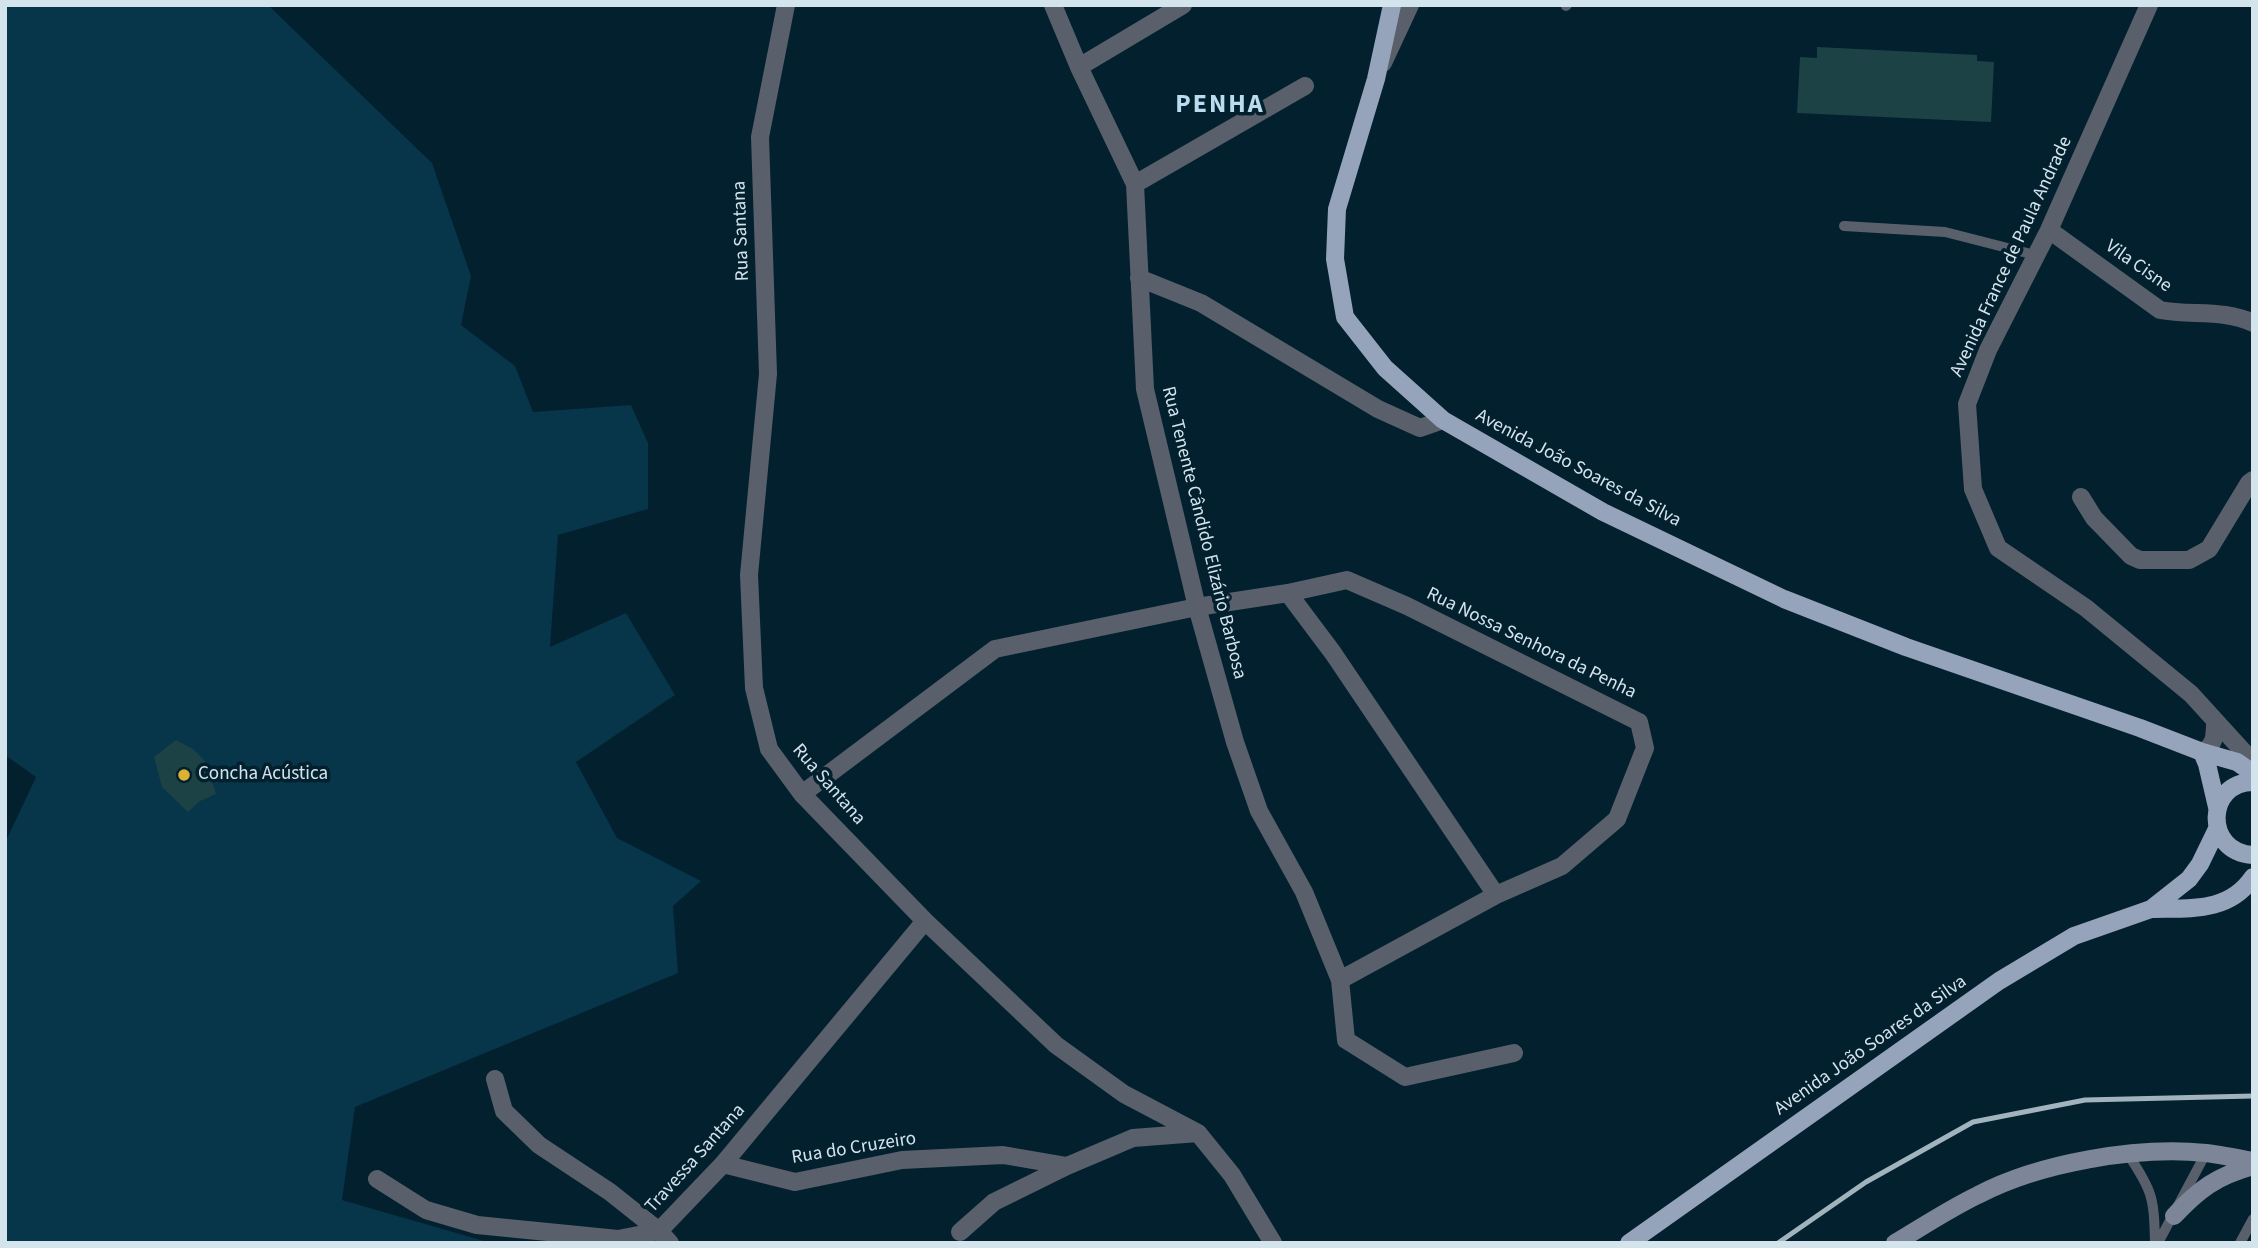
<!DOCTYPE html>
<meta charset="utf-8">
<style>
body{margin:0}
#map{position:relative;width:2258px;height:1248px;overflow:hidden;background:#03202e;font-family:"Source Sans 3",sans-serif}
canvas{display:block}
.frame{position:absolute;inset:0;border:7px solid #d4e4ed;pointer-events:none}
</style>
<div id="map">
<canvas width="2258" height="1248"></canvas>
<div class="frame"></div>
</div>
<script>
const ctx = document.querySelector('canvas').getContext('2d');
ctx.lineJoin = 'round';
function paint(path, color) { ctx.fillStyle = color; ctx.fill(path, 'evenodd'); }
function strokePath(path, color, width, dash) { ctx.strokeStyle = color; ctx.lineWidth = width; ctx.lineCap = dash ? 'butt' : 'round'; ctx.setLineDash(dash || []); ctx.stroke(path); }
function drawText(font, color, halo, rows, align = 'center') {
  ctx.font = font + ' "Source Sans 3",sans-serif'; ctx.lineWidth = 7; ctx.setLineDash([]); ctx.textBaseline = 'middle'; ctx.strokeStyle = halo; ctx.fillStyle = color; for (const [text, x, y, turn = 0] of rows) {
    ctx.save(); ctx.translate(x, y); ctx.rotate((+turn || 0) * Math.PI / 180); ctx.textAlign = isNaN(turn) ? turn : align; if (halo) ctx.strokeText(text, 0, 0); ctx.fillText(text, 0, 0); ctx.restore();
  }
}
paint(new Path2D(`
 M5 5H268L432 163 471 276 461 325 515 366 533 412 631 405 648 443V509L558 535 550 647 626 613 675 695 576 762 617 838 701 881 673 906 678 973 355 1107 342 1200 491 1243H5V843L36 777 5 755Z`), '#073549');
paint(new Path2D(`
 M1817 47 1977 55V61L1994 62 1991 122 1797 113 1800 57 1817 58Z
 M176 740 193 749 205 761 216 794 200 801 188 812 162 787 154 757Z`), '#1c4246');
strokePath(new Path2D(`
 M1566 6 1567 5
 M1844 226 1945 232 2035 255
 M2127 1153C2153 1191 2154 1198 2155 1243
 M2158 1243 2206 1153
 M2240 1243 2253 1219`), '#59606b', 10);
strokePath(new Path2D(`
 M786 5 760 137 768 374 749 575 754 688 769 749 802 794 925 921 1056 1045 1124 1094 1198 1133 1232 1175 1273 1243
 M1053 5 1079 67 1135 184 1145 389 1197 607 1235 742 1259 811 1304 892 1340 980 1346 1040 1405 1077 1514 1053
 M2149 5 2049 230 1988 350 1967 404 1973 489 1998 548 2086 608 2191 694 2253 762
 M1383 63 1410 5
 M1079 67 1183 5
 M1135 184 1305 86
 M2049 230 2160 310C2191 316 2224 309 2253 323
 M1139 278 1201 303 1378 409 1420 428 1443 420
 M2081 497 2094 518 2131 556 2140 560H2189L2209 549 2249 483 2253 480
 M1288 593 1333 653 1496 895
 M2202 752C2215 746 2215 735 2215 722
 M802 794 995 649 1197 607 1288 593 1347 580 1407 606 1639 722 1645 748 1617 819 1562 866 1496 895 1340 980
 M495 1079 504 1111 539 1145 610 1192 659 1231 670 1243
 M723 1164 795 1182 902 1160 1003 1155 1067 1166 1133 1138 1198 1133
 M377 1179 426 1210 477 1225 618 1239 659 1231 723 1164 925 921
 M960 1232 994 1202 1067 1166`), '#59606b', 18);
strokePath(new Path2D(`
 M2174 1216C2199 1189 2217 1176 2253 1166
 M1895 1243C1922 1227 1949 1209 1978 1195 2039 1163 2136 1146 2206 1153 2221 1155 2237 1158 2253 1161`), '#7c8698', 18);
strokePath(new Path2D(`
 M1392 5 1376 79 1337 209 1335 259 1345 317 1385 368 1443 420 1603 512 1784 599 1906 647 2140 728 2202 752 2237 762 2253 773
 M2202 752 2207 764 2217 807
 M2253 782C2206 782 2203 852 2253 855
 M2151 909C2189 908 2229 913 2253 877
 M1629 1243 1999 981 2074 936 2151 909 2189 879 2200 864 2217 829`), '#96a4bb', 18);
strokePath(new Path2D(`
 M1778 1243 1866 1182 1973 1122 2085 1100 2253 1096`), '#a1b4be', 5);
for (const [x, y, r, color] of [
 [184,775,7,"#dab333"]
]) { const dot = new Path2D(); dot.arc(x, y, r, 0, 2 * Math.PI); ctx.fillStyle = color; ctx.fill(dot); strokePath(dot, '#03202e', 2.5); }
drawText('19px', '#d4e4ed', '#03202e', [
 ["Rua Santana",742,231,-92],
 ["Avenida France de Paula Andrade",2012,257,-65],
 ["Vila Cisne",2138,267,35],
 ["Avenida João Soares da Silva",1578,469,28],
 ["Rua Tenente Cândido Elizário Barbosa",1203,533,76],
 ["Rua Nossa Senhora da Penha",1531,644,26],
 ["Rua Santana",828,785,49],
 ["Avenida João Soares da Silva",1871,1046,-35],
 ["Rua do Cruzeiro",854,1149,-9],
 ["Travessa Santana",696,1159,-48]
]);
drawText('19px', '#d4e4ed', '#03202e', [
 ["Concha Acústica",198,775]
], 'left');
ctx.letterSpacing = '2px';
drawText('bold 26px', '#bbdcef', '#03202e', [
 ["PENHA",1220,106]
]);
ctx.letterSpacing = '0px';
</script>
